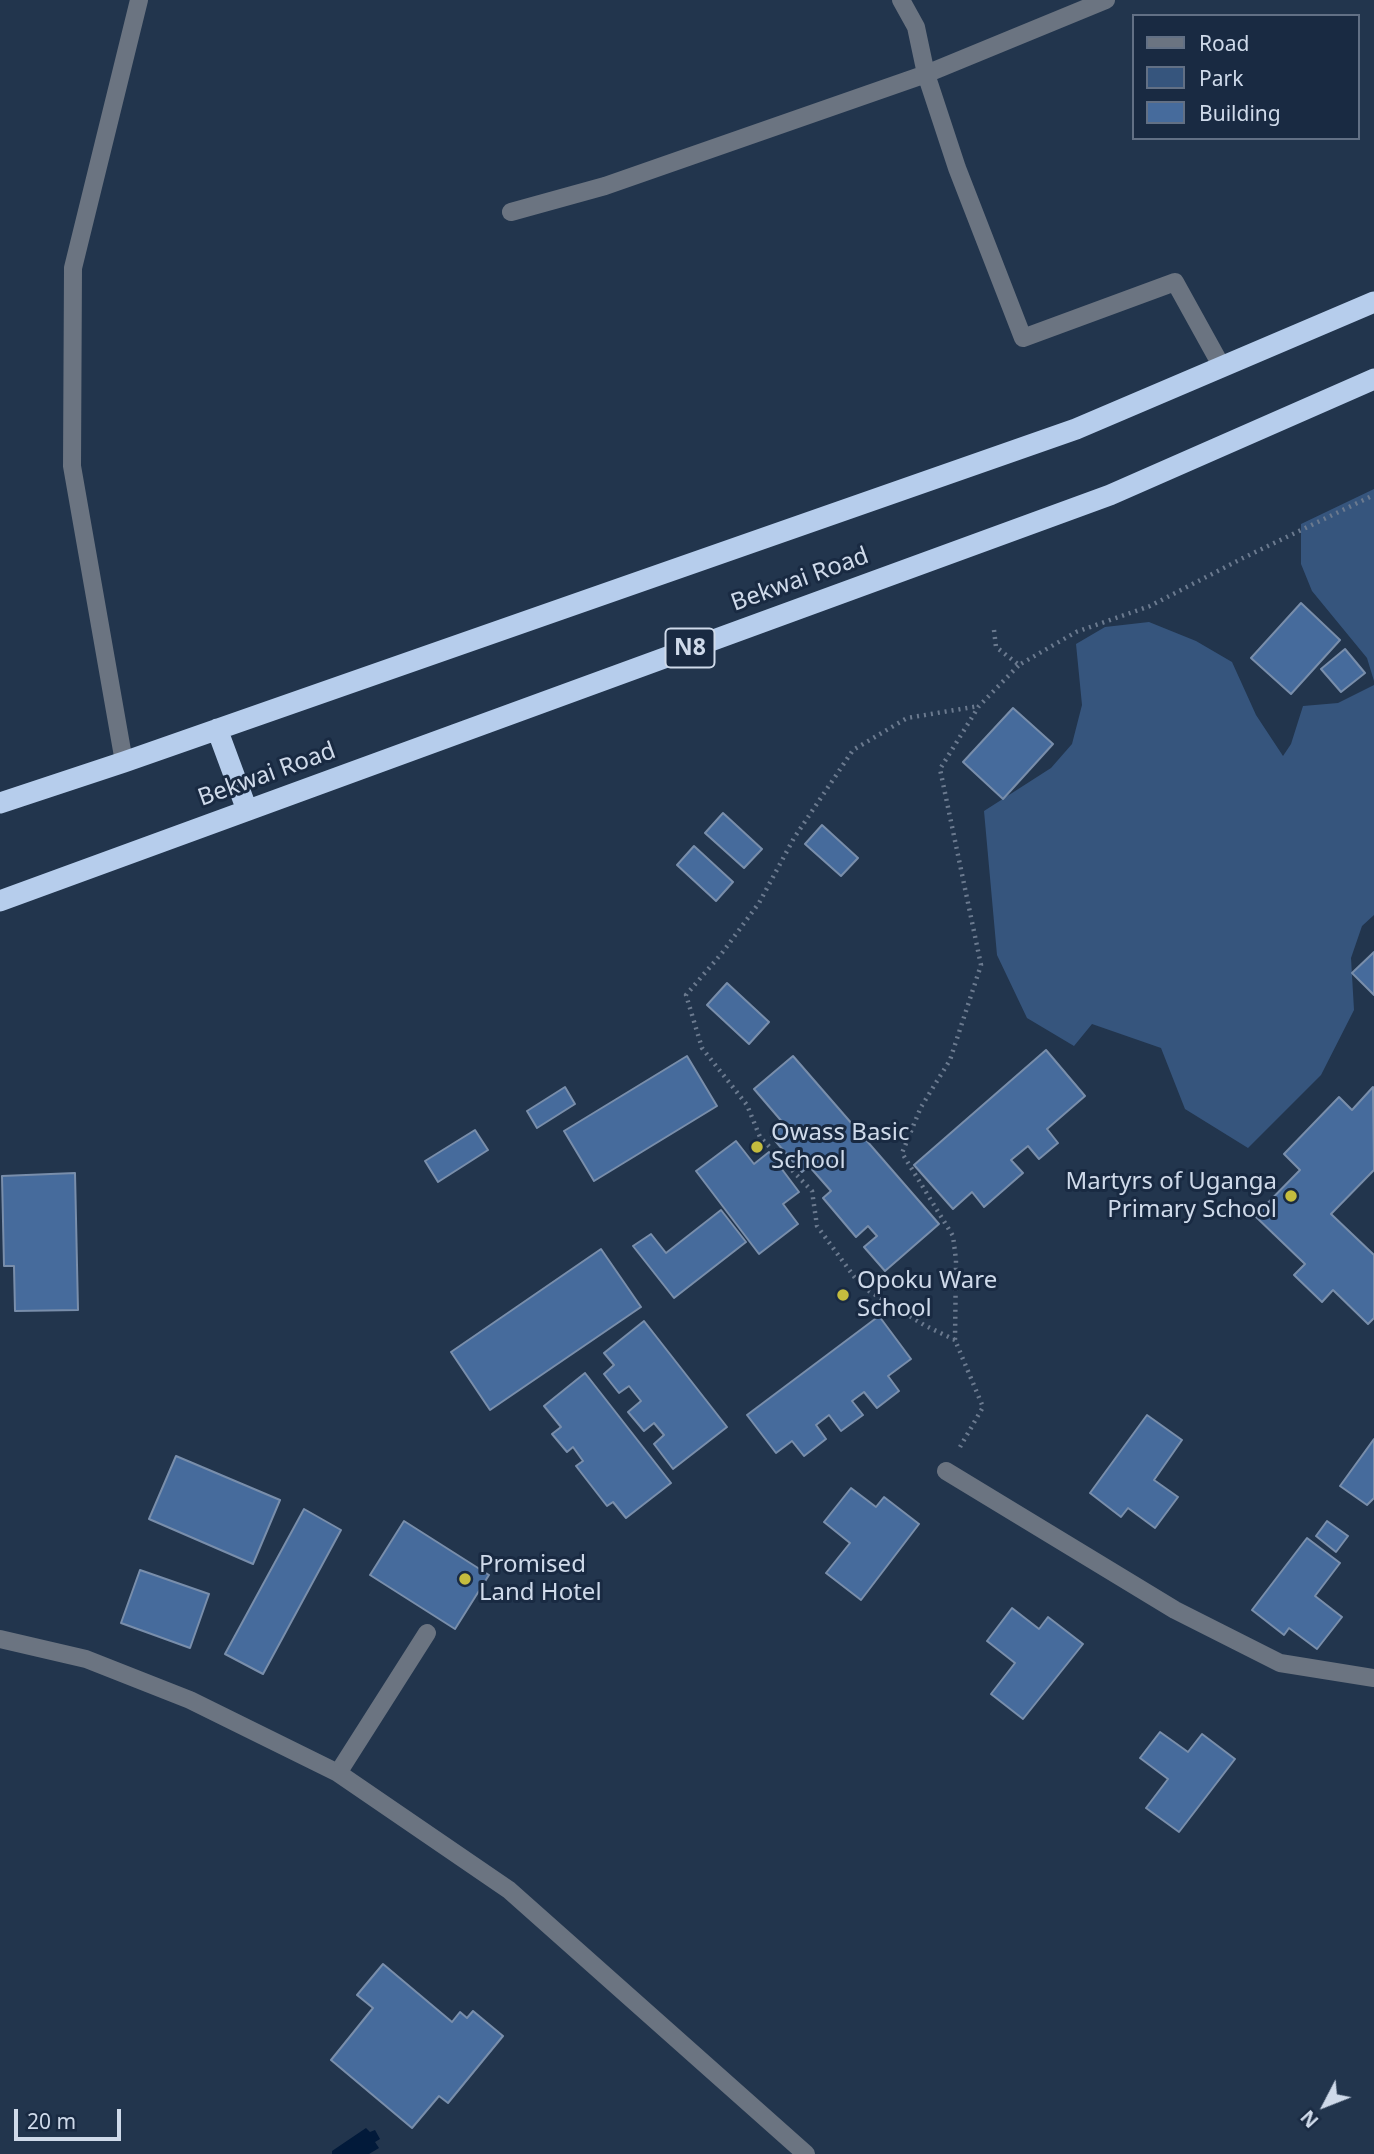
<!DOCTYPE html>
<style>
body{margin:0}
#map{position:relative;width:1374px;height:2154px;overflow:hidden;background:#22354d;font-family:"Noto Sans",sans-serif}
canvas{display:block}
.legend{position:absolute;left:1132px;top:14px;width:228px;height:126px;box-sizing:border-box;background:#192a42;border:2px solid #627085;margin:0;padding:9px 12px;list-style:none;font-size:21px;color:#cfdaea}
.legend li{display:flex;align-items:center;gap:14px;height:35px}
.legend b{width:35px;border:2px solid #627085}
.north{position:absolute;left:1290px;top:2070px;width:70px;height:70px;-webkit-text-stroke:5px #192a42;paint-order:stroke;rotate:228deg;font-size:19px;font-weight:700;line-height:28px;text-align:center;color:#cfdaea}
.north::after{content:'';display:block;margin:auto;width:24px;height:32px;background:#cfdaea;clip-path:polygon(50% 0,100% 100%,50% 72%,0 100%)}
.scale{position:absolute;left:14px;top:2109px;width:107px;height:32px;box-sizing:border-box;border:4px solid #cfdaea;border-top:0;padding-left:9px;font-size:21px;line-height:24px;white-space:nowrap;color:#cfdaea;-webkit-text-stroke:5px #192a42;paint-order:stroke}
</style>
<div id="map">
<canvas width="1374" height="2154"></canvas>
<ul class="legend">
<li><b style="height:9px;background:#6b7481"></b>Road</li>
<li><b style="height:19px;background:#36557d"></b>Park</li>
<li><b style="height:19px;background:#466b9c"></b>Building</li>
</ul>
<div class="north">N</div>
<div class="scale">20 m</div>
</div>
<script>
const ctx = document.querySelector('canvas').getContext('2d');
ctx.lineJoin = 'round';
function paint(path, color) { ctx.fillStyle = color; ctx.fill(path, 'evenodd'); }
function strokePath(path, color, width, dash) { ctx.strokeStyle = color; ctx.lineWidth = width; ctx.lineCap = dash ? 'butt' : 'round'; ctx.setLineDash(dash || []); ctx.stroke(path); }
function drawText(font, color, halo, rows, align = 'center') {
  ctx.font = font + ' "Noto Sans",sans-serif'; ctx.lineWidth = 6; ctx.setLineDash([]); ctx.textBaseline = 'middle'; ctx.strokeStyle = halo; ctx.fillStyle = color; for (const [text, x, y, turn = 0] of rows) {
    ctx.save(); ctx.translate(x, y); ctx.rotate((+turn || 0) * Math.PI / 180); ctx.textAlign = isNaN(turn) ? turn : align; if (halo) ctx.strokeText(text, 0, 0); ctx.fillText(text, 0, 0); ctx.restore();
  }
}
paint(new Path2D(`
 M1374 489V681L1367 658 1312 591 1301 564V524Z
 M1149 622 1196 641 1232 662 1256 715 1283 756 1291 744 1303 706 1338 703 1374 685V915L1362 926 1351 958 1354 1010 1321 1075 1248 1148 1185 1109 1161 1048 1092 1024 1074 1046 1027 1018 997 955 984 811 1051 768 1072 744 1082 705 1076 644 1105 627Z`), '#36557d');
paint(new Path2D(`
 M366 2128 370 2132 375 2130 380 2139 375 2142 379 2148 369 2154H332V2151Z`), '#021a3a');
const building = new Path2D(`
 M1301 603 1340 640 1291 694 1251 658Z
 M1345 649 1365 673 1341 692 1321 669Z
 M1013 708 1053 744 1003 799 963 762Z
 M723 813 762 849 744 868 705 833Z
 M822 825 858 858 841 876 805 844Z
 M694 846 733 882 716 901 677 865Z
 M1374 952V995L1352 973Z
 M727 983 769 1022 749 1044 707 1005Z
 M1046 1050 1085 1096 1047 1129 1058 1143 1039 1159 1028 1146 1011 1160 1023 1173 984 1207 972 1192 953 1209 914 1165Z
 M687 1056 717 1106 594 1181 564 1131Z
 M793 1056 939 1224 885 1271 864 1247 877 1236 868 1226 856 1237 823 1198 831 1191 809 1166 802 1172 771 1136 784 1124 754 1089Z
 M565 1087 575 1104 537 1128 527 1111Z
 M1373 1087 1374 1170 1331 1214 1374 1255V1318L1368 1324 1333 1290 1322 1302 1294 1275 1305 1264 1255 1216 1300 1170 1284 1154 1339 1097 1352 1110Z
 M475 1130 488 1150 438 1182 425 1161Z
 M736 1141 754 1164 769 1152 799 1192 783 1204 798 1224 759 1254 696 1171Z
 M75 1173 78 1310 15 1311 14 1266H4L2 1176Z
 M721 1210 746 1242 674 1298 633 1246 651 1234 666 1253Z
 M601 1249 641 1307 490 1410 451 1352Z
 M879 1316 911 1359 888 1376 899 1391 877 1408 864 1392 852 1401 863 1415 841 1431 829 1415 816 1425 826 1439 804 1456 792 1441 776 1453 747 1415Z
 M644 1321 727 1427 673 1469 654 1444 664 1435 654 1423 644 1431 628 1412 641 1401 629 1386 619 1393 604 1374 614 1365 604 1353Z
 M585 1373 671 1483 626 1518 613 1502 607 1506 576 1466 583 1461 573 1447 567 1452 552 1434 561 1427 544 1406Z
 M1147 1415 1182 1440 1154 1480 1178 1497 1155 1528 1128 1508 1121 1517 1090 1493Z
 M1374 1439V1498L1367 1505 1340 1486Z
 M176 1456 280 1500 253 1564 149 1519Z
 M851 1488 876 1507 884 1497 919 1524 861 1600 826 1573 850 1543 824 1522Z
 M304 1509 341 1530 263 1674 225 1654Z
 M404 1521 489 1575 455 1629 370 1575Z
 M1327 1521 1348 1536 1336 1552 1316 1536Z
 M1307 1538 1340 1563 1315 1596 1342 1617 1317 1649 1289 1628 1284 1635 1252 1610Z
 M140 1570 209 1594 190 1648 121 1623Z
 M1012 1608 1039 1629 1048 1617 1083 1644 1023 1719 991 1694 1015 1663 987 1641Z
 M1160 1732 1188 1752 1202 1734 1235 1759 1179 1832 1146 1808 1168 1779 1140 1758Z
 M383 1964 452 2022 460 2012 467 2018 473 2011 503 2036 448 2103 439 2096 412 2128 331 2060 373 2008 357 1995Z`);
paint(building, '#466b9c');
strokePath(building, '#798eab', 2);
strokePath(new Path2D(`
 M994 630 996 647 1019 665 1076 632 1150 606 1243 558 1374 495
 M955 1340 924 1325 861 1286 817 1226 812 1191 760 1137 747 1105 702 1048 686 995 722 953 759 903 794 838 853 750 907 718 979 706
 M960 1447 983 1407 955 1340 956 1260 953 1236 902 1153 921 1107 950 1060 981 965 940 769 979 706 1019 665`), '#6b7a8f', 4.5, [2, 5]);
strokePath(new Path2D(`
 M901 0 916 27 926 74 957 168 1023 338 1175 282 1222 367
 M511 212 605 186 926 74 1106 0
 M124 762 72 466 73 268 139 0
 M946 1471 1175 1610 1280 1663 1374 1678
 M0 1639 86 1659 190 1700 338 1773 509 1890 806 2154
 M338 1773 427 1633`), '#6b7481', 18);
strokePath(new Path2D(`
 M217 729 247 810
 M0 803 124 762 1076 429 1374 302
 M0 901 1110 495 1374 379`), '#b6cdec', 21);
for (const [x, y, r, color] of [
 [757,1147,7,"#c4bc3e"],
 [1291,1196,7,"#c4bc3e"],
 [843,1295,7,"#c4bc3e"],
 [465,1579,7,"#c4bc3e"]
]) { const dot = new Path2D(); dot.arc(x, y, r, 0, 2 * Math.PI); ctx.fillStyle = color; ctx.fill(dot); strokePath(dot, '#192a42', 2.5); }
for (const [x, y, w] of [
 [690,648,49]
]) { const box = new Path2D(); box.roundRect(x - w / 2, y - 19.5, w, 39, 5); ctx.fillStyle = '#192a42'; ctx.fill(box); strokePath(box, '#cfdaea', 2); }
drawText('bold 23px', '#cfdaea', null, [
 ["N8",690,648]
]);
drawText('24px', '#cfdaea', '#192a42', [
 ["Bekwai Road",800,580,-20],
 ["Bekwai Road",267,775,-20]
]);
drawText('24px', '#cfdaea', '#192a42', [
 ["Owass Basic",771,1133],
 ["School",771,1161],
 ["Martyrs of Uganga",1277,1182,"right"],
 ["Primary School",1277,1210,"right"],
 ["Opoku Ware",857,1281],
 ["School",857,1309],
 ["Promised",479,1565],
 ["Land Hotel",479,1593]
], 'left');
</script>
